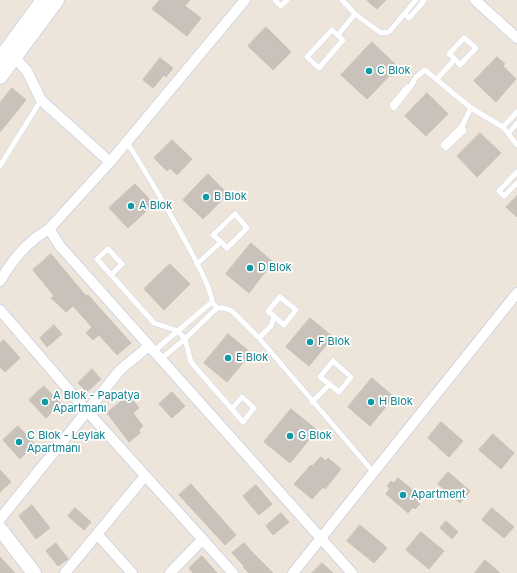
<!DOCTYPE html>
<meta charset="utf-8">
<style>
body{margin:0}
canvas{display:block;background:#eee5da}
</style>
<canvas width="517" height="573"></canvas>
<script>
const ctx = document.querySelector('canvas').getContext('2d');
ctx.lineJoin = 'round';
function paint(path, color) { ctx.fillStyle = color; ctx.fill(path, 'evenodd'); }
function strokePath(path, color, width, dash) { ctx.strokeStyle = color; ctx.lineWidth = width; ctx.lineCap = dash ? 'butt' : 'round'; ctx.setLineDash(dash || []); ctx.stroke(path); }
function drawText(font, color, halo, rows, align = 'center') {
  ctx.font = font + ' Inter,sans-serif'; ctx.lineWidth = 3.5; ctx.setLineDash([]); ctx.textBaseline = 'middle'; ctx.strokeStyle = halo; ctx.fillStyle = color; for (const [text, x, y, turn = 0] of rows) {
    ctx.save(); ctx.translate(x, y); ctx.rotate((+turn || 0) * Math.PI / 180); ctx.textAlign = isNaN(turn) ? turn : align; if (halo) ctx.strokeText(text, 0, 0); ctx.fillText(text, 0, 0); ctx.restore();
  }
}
const building = new Path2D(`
 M160 0H190L185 6 201 18 187 36 152 9Z
 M367 0H386L377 9Z
 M266 27 291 52 273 70 248 46Z
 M372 42 398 67 367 99 341 75Z
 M497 57 505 64 503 66 516 79 496 102 474 81Z
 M160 58 173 68 166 77 164 75 153 88 143 80Z
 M12 88 26 100 0 132V103Z
 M427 93 448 114 426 136 405 116Z
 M480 133 501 153 477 177 457 156Z
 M172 140 192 159 177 175 170 168 167 171 154 158Z
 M208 174 228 194 203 219 183 200Z
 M135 184 154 204 128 228 109 208Z
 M517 196V217L506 207Z
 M251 243 273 262 249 293 226 274Z
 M51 254 86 296 88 295 131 343 117 355 99 335 93 340 86 333 92 327 73 306 66 312 51 298 54 296 33 270Z
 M170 264 190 284 164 310 144 289Z
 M310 318 333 337 309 366 286 347Z
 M54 325 62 334 47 347 40 338Z
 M228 334 251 353 227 382 204 363Z
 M4 340 20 358 5 372 0 367V343Z
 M92 369 101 379 87 392 78 383Z
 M372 378 394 397 370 426 348 407Z
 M44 386 61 404 46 418 29 400Z
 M172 392 185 406 172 418 159 404Z
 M129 395 139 408 133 413 143 426 139 430 140 433 129 442 107 413Z
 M291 409 317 430 290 463 264 442Z
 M441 422 463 441 449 457 428 438Z
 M18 426 35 444 20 459 3 440Z
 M493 434 514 453 501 469 479 450Z
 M321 457 326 461 328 458 341 469 325 489 323 487 312 499 294 484 311 465 312 466Z
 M0 470 11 482 0 492Z
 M448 472 470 491 460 503 438 484Z
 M398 478 421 497 417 502 420 504 415 509 413 507 408 513 386 494 390 488 387 486 391 481 394 483Z
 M191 484 236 535 225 545 179 495Z
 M256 485 272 504 259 515 243 496Z
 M32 505 50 528 36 539 19 516Z
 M75 508 91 522 84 530 68 516Z
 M492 508 514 527 504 538 482 520Z
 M281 513 289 522 273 535 266 526Z
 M446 521 458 532 452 539 440 528Z
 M360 525 387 548 374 563 347 541Z
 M421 532 444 551 429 569 406 550Z
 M56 543 68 559 58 566 46 551Z
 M244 543 255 555 273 573H249L243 567 244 566 232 553Z
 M202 556 217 573H193L189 568Z
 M0 557 15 573H0Z
 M485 560 500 573H475Z
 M322 563 333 573H312Z`);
paint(building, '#c9c2ba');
strokePath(building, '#c9c1b4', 1);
const lane = new Path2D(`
 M275 0 281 6 287 0
 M342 0 355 14 381 33 389 32 416 0
 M405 14 409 18 424 1 422 0
 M332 30 343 40 319 68 307 57Z
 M338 35 355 14
 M437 79 455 59 460 65 476 48 464 38 449 54 455 59
 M411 86 394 108 392 105 407 87 411 86 416 77 425 70 471 108 503 127 517 145
 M462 126 464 131 446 148 443 145 462 126 471 108
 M503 127 517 112
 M509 133 517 123
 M126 141C141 164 213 282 212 302L217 308H224L232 311 259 338 374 473
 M0 166 41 100
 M517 172 499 191 504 196 517 183
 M197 264 221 242 213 235 235 214 247 228 227 248 221 242
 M111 275 122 264 108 249 97 259 154 323 178 331 185 339 191 362 243 422 254 408 242 397 232 409
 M280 297 296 310 284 325 268 311Z
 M259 338 271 326 274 317
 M154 351 212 302
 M161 359 185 339 217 308
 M333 361 351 377 339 392 320 377Z
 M312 402 330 384`);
const street = new Path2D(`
 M475 0 517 38
 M15 58 27 71 41 100 110 162
 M49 229 60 246 352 573
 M0 281C13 259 27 242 49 229L110 162 245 0
 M0 310 87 411 233 573
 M0 519 120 370 149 346
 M97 534 132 573
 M65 573 145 476
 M170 573 203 539
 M293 573 517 293`);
const secondary = new Path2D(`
 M0 59 43 0
 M0 77 57 0
 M0 529 34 573`);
strokePath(lane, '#cfd4e5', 6);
strokePath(street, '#cfd4e5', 12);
strokePath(secondary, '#cfd4e5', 16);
strokePath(lane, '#fff', 5);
strokePath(street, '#fff', 10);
strokePath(secondary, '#fff', 14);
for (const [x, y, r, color] of [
 [369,71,4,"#0f9aa8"],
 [206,197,4,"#0f9aa8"],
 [131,206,4,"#0f9aa8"],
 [250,268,4,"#0f9aa8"],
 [310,342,4,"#0f9aa8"],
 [228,358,4,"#0f9aa8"],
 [45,402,4,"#0f9aa8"],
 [371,402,4,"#0f9aa8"],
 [290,436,4,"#0f9aa8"],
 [19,442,4,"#0f9aa8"],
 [403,495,4,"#0f9aa8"]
]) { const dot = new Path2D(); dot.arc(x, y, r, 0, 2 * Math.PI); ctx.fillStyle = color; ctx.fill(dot); strokePath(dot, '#fff', 1.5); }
drawText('11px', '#0d838f', '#fff', [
 ["C Blok",377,71],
 ["B Blok",214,197],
 ["A Blok",139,206],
 ["D Blok",258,268],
 ["F Blok",318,342],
 ["E Blok",236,358],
 ["A Blok - Papatya",53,396],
 ["Apartmanı",53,409],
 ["H Blok",379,402],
 ["C Blok - Leylak",27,436],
 ["Apartmanı",27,449],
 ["G Blok",298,436],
 ["Apartment",411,495]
], 'left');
</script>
